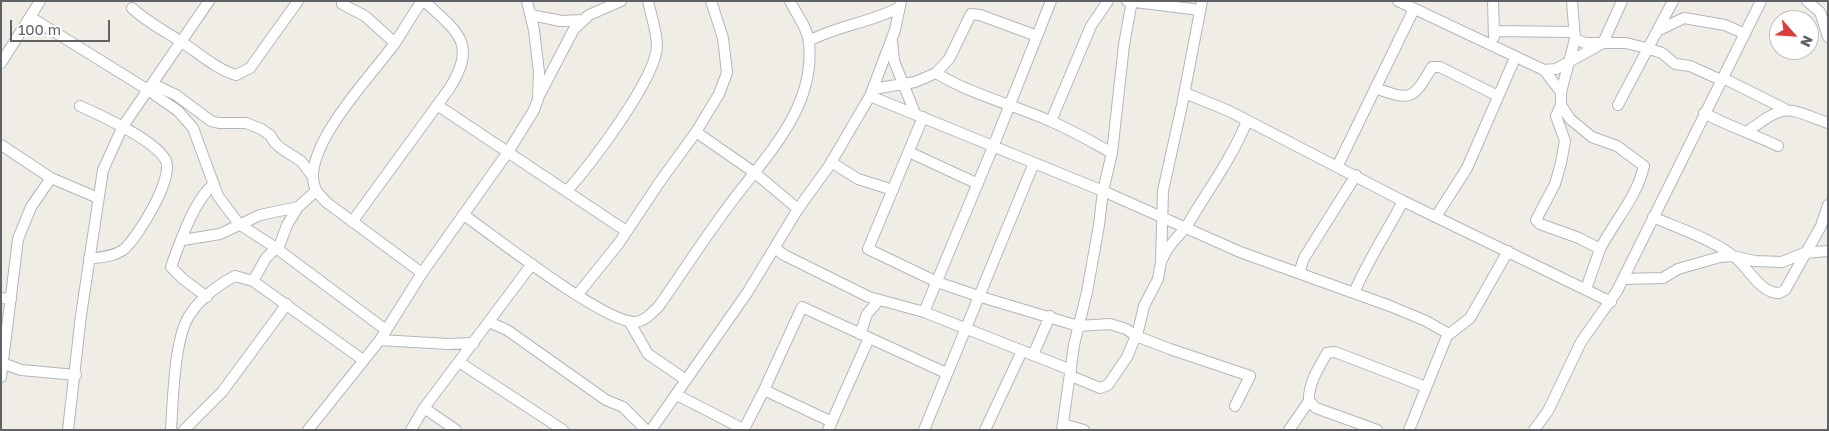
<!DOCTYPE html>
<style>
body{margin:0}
#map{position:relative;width:1829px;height:431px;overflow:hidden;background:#efede6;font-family:"Golos Text",sans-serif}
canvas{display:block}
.frame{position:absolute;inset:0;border:2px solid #5e6266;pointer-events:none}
.north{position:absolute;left:1769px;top:10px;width:50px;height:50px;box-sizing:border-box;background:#fff;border:1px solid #bfc0c2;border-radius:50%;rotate:116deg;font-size:14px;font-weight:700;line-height:20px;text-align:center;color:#5e6266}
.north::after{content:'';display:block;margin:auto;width:18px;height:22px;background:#e03c3c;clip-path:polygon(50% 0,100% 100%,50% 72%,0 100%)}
.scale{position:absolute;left:10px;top:20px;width:100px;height:22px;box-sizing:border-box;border:2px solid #5e6266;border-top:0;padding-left:6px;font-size:15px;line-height:18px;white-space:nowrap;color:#5e6266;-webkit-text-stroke:4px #fff;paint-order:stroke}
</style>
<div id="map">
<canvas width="1829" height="431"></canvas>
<div class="frame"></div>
<div class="north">N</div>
<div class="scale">100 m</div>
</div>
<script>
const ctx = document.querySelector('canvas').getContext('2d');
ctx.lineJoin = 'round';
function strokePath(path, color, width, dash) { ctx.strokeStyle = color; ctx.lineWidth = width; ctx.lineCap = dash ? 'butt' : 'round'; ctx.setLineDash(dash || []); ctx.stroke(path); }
const minor = new Path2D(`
 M1127 1 1200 10
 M1398 1 1544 70 1561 92V105L1570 119 1592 137 1617 146 1644 166C1636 199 1615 220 1600 249
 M1493 1 1494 37
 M1572 1 1575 39 1585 43H1626L1646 48 1662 53 1675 64 1690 66 1721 80
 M1807 1 1820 12 1828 37
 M342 4 365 16 395 43
 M132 8C148 23 165 31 183 43 200 54 216 69 236 75L250 68 298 1
 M531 15 561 21 583 20
 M32 18 148 90 178 111 193 128 218 196 239 224 276 248 386 330
 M1495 31 1573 32
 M1657 31 1684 18 1725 25 1745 34
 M809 41C838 25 871 23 900 7
 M892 42 894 61 915 113
 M1 63 40 1
 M1544 70 1556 69 1603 43 1622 1
 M936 73 949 59 971 14 980 15 1037 36
 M1723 78 1785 109
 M153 84 176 95 211 121 219 123H246L261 129 270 135 275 143 282 149 301 161 313 177
 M1375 88C1411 101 1413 100 1432 67H1440L1498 96
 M873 89 915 82 936 73C972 95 1012 104 1050 121 1072 130 1092 142 1112 153
 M1561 92 1575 39
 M1185 93 1229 111 1403 201 1611 302
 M539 96 574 29 589 15 621 1
 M870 96 1103 191 1240 252 1390 306 1426 321 1449 334
 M437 105 626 231
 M1561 105 1556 116 1565 141 1561 163 1555 184 1536 220 1540 224 1579 238 1600 249 1586 289
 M1618 105 1673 1
 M80 106C102 116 153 139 165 159 176 176 137 239 123 250 113 257 101 257 89 259
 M1704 113C1728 126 1753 134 1778 146
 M923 117 868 249 937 282 978 296 1078 326 1110 324 1126 329 1136 336 1170 349 1250 376 1235 406
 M1051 121 1091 26 1108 1
 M1748 131C1787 103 1784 107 1828 123
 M696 132 755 173 798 209
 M1 145 51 178 98 198
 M909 152 978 184
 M831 162 858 179 893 190
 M1338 165 1414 9
 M567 191C590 165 656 79 657 46 657 32 651 15 648 1
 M464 215C495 237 602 321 634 322 644 322 652 313 659 306 680 276 700 245 722 215 759 162 816 113 809 43 808 28 796 14 790 1
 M1437 215 1467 168 1515 58
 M1653 217C1680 229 1712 239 1736 258 1749 269 1761 294 1779 293L1785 290 1821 226 1828 205
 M352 222 449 89C478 44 458 32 424 1
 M183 240 220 234 260 215 298 207
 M775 248 784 255 869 297 924 312 1071 370
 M1163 258C1168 244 1180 236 1188 224 1208 190 1232 158 1247 121
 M422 273 326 202C323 198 318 194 316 190 297 151 374 73 395 43 404 29 412 15 422 1
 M1299 273 1304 258 1356 175
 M1623 279 1663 278 1678 269 1720 257 1732 256 1755 261 1782 262 1804 253 1828 251
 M253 281 266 258 280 244 287 225 298 207 316 191
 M1354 293C1368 260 1387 232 1403 201
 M578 294 619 243 659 183 696 132 719 94 727 73 723 38 711 1
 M207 297 183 279 171 267C180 242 194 200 214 184
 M1 298 11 299
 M924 312 993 147 1051 1
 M629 321 648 354 686 380
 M489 322 507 330 606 400 623 407 646 430
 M860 334 867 314 879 300
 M380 340 448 344 474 343
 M1033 355 1050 316
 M459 362 563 430
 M2 363 21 370 76 375
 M1071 376 1100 388 1108 385 1127 357 1138 331 1144 306 1158 279 1161 262 1163 191 1182 105 1202 1
 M1 377 18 239 31 207 51 178
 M764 390 832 422
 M677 395 745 430
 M424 408 456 430
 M1063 424 1084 430
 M744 429 764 390 802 307 946 373
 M68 430 81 315 103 170 123 126 209 1
 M171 430C173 400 174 335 191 313 201 298 219 284 235 276L253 281 363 360
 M184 430 222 392 287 304
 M308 430 380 340 422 273 508 152 534 110 538 99 539 72 534 30 527 1
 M411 430 424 408 532 264
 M651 430 747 293 798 209 829 166 870 96 895 30 901 1
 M828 430 869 338
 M924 430 1034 163
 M985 430 1022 351
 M1062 430 1074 345 1087 292 1099 225 1103 191 1112 153 1124 45 1132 1
 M1289 430 1309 401
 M1377 430 1316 408 1309 401C1308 384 1319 367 1327 353L1335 352 1426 387
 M1409 430 1447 336 1470 318 1508 251
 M1534 430 1548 411 1581 342 1617 291 1761 1`);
strokePath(minor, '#b3b7ba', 12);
strokePath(minor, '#fff', 10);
</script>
